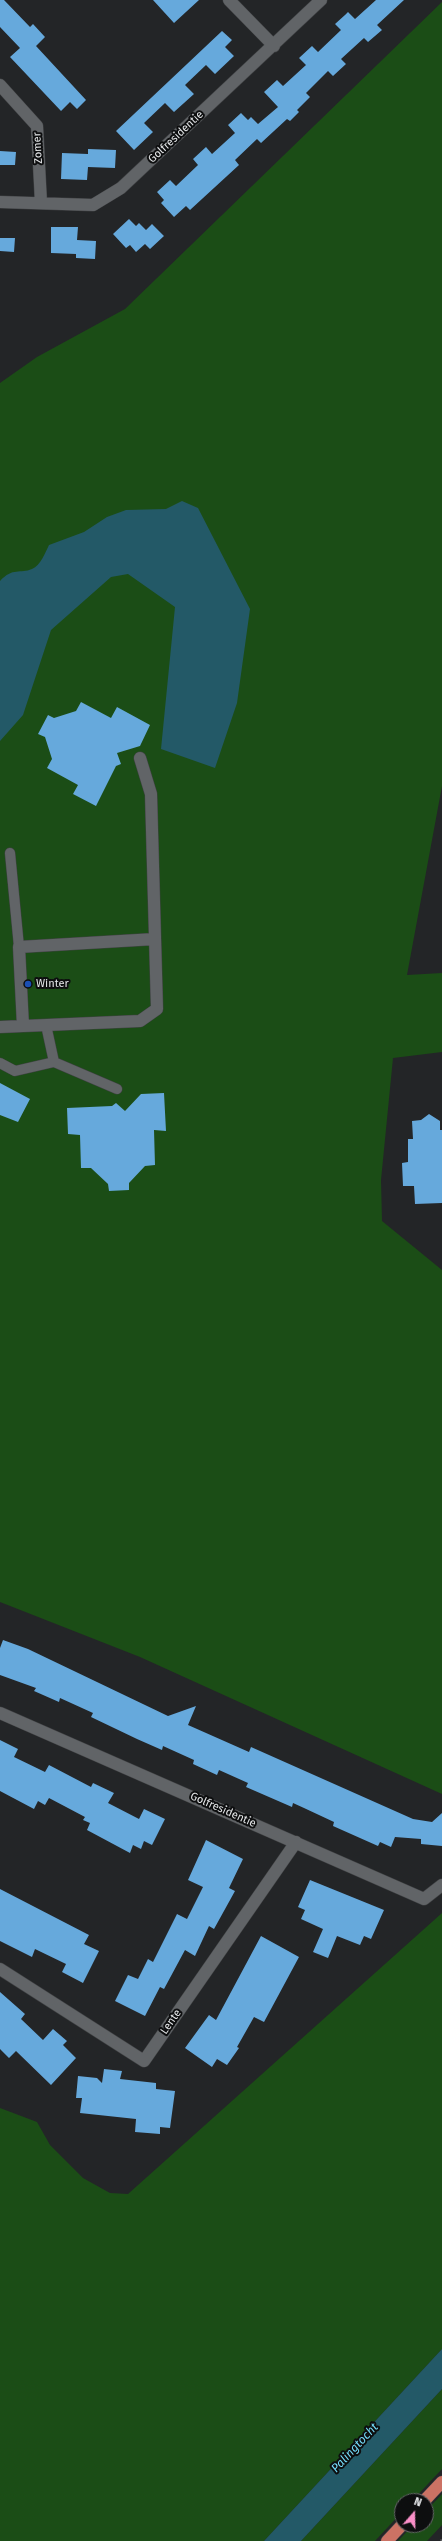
<!DOCTYPE html>
<style>
body{margin:0}
#map{position:relative;width:442px;height:2541px;overflow:hidden;background:#232527;font-family:"Fira Sans",sans-serif}
canvas{display:block}
.north{position:absolute;left:394px;top:2493px;width:40px;height:40px;box-sizing:border-box;background:#0d0e0f;border:1px solid #646567;border-radius:50%;rotate:20deg;font-size:11px;font-weight:700;line-height:16px;text-align:center;color:#e6e8ea}
.north::after{content:'';display:block;margin:auto;width:14px;height:18px;background:#fa8fc8;clip-path:polygon(50% 0,100% 100%,50% 72%,0 100%)}
</style>
<div id="map">
<canvas width="442" height="2541"></canvas>
<div class="north">N</div>
</div>
<script>
const ctx = document.querySelector('canvas').getContext('2d');
ctx.lineJoin = 'round';
function paint(path, color) { ctx.fillStyle = color; ctx.fill(path, 'evenodd'); }
function strokePath(path, color, width, dash) { ctx.strokeStyle = color; ctx.lineWidth = width; ctx.lineCap = dash ? 'butt' : 'round'; ctx.setLineDash(dash || []); ctx.stroke(path); }
function drawText(font, color, halo, rows, align = 'center') {
  ctx.font = font + ' "Fira Sans",sans-serif'; ctx.lineWidth = 4; ctx.setLineDash([]); ctx.textBaseline = 'middle'; ctx.strokeStyle = halo; ctx.fillStyle = color; for (const [text, x, y, turn = 0] of rows) {
    ctx.save(); ctx.translate(x, y); ctx.rotate((+turn || 0) * Math.PI / 180); ctx.textAlign = isNaN(turn) ? turn : align; if (halo) ctx.strokeText(text, 0, 0); ctx.fillText(text, 0, 0); ctx.restore();
  }
}
paint(new Path2D(`
 M442 2V786L407 975 442 973V1052L393 1058 381 1180 382 1221 442 1270V1794L140 1657 0 1602V383L37 357 125 309Z
 M442 1913V2349L264 2541H0V2108L37 2122 50 2145 83 2178 110 2193 128 2194Z
 M442 2389V2469L412 2501H402V2512L375 2541H301Z
 M442 2494V2525L427 2541H398L413 2525H426V2511Z`), '#1b4d16');
paint(new Path2D(`
 M182 501 198 508 250 609 237 703 215 768 161 749 175 607 128 574 111 577 51 630 23 715 0 741V581C13 567 20 574 32 569 41 565 45 553 49 545L84 532 107 517 126 510 166 509Z
 M442 2349V2389L301 2541H264Z`), '#235967');
paint(new Path2D(`
 M0 0H4L30 27 33 24 45 37 36 46 86 100 77 109 70 102 61 111 10 57 20 48 0 27Z
 M153 0H199L174 23Z
 M376 0H404L377 25 382 30 368 42 364 38 341 59 346 64 333 76 328 71 306 93 310 97 297 110 299 112 290 121 287 119 261 143 257 139 235 160 239 165 190 210 186 206 174 217 161 203 164 200 157 192 170 180 176 186 198 165 193 159 206 147 212 154 235 133 228 125 241 113 248 120 251 117 258 124 278 107 264 92 277 80 283 86 306 65 299 58 312 46 318 52 341 30 335 24 345 15 348 12 355 19Z
 M222 31 232 40 225 47 234 56 215 74 206 65 185 85 194 94 174 112 165 103 144 123 153 132 134 150 116 131Z
 M88 149 116 150 115 168 88 167 87 180 61 179 62 153 88 154Z
 M0 151 16 152 15 165H0Z
 M129 219 136 226 139 223 146 230 152 224 164 236 150 249 145 244 136 252 130 245 126 248 113 234Z
 M51 227H78L77 240 96 241 95 259 76 258V254L51 253Z
 M0 238H15L14 252 0 251Z
 M81 702 111 718 117 707 150 725 140 746 117 753 121 764 116 766 96 806 73 794 78 785 47 768 52 759 45 737 38 734 48 715 54 718 76 711Z
 M0 1083 30 1099 18 1122 0 1115Z
 M164 1093 166 1131 154 1130 155 1165 145 1166 129 1183V1190L109 1191 108 1184 91 1168H81L80 1135 68 1134 67 1108 112 1106 116 1103 125 1111 141 1094Z
 M429 1114 440 1121V1130H442V1203L415 1204 414 1186H403L402 1163 408 1162V1139H413L412 1121 421 1120Z
 M3 1640 28 1649 168 1716 196 1706 188 1725 249 1752 251 1747 413 1819 432 1822 442 1813V1846L421 1844V1839L395 1837 391 1847 380 1842 378 1846 333 1826 334 1822 304 1808 293 1803 292 1807 246 1787 248 1783 219 1770 217 1775 193 1764 194 1760 163 1746 162 1750 137 1739 91 1717 93 1713 60 1698 59 1702 34 1691 36 1688 0 1675V1648Z
 M0 1740 18 1749 14 1757 45 1772 49 1765 91 1787 93 1783 114 1793 108 1803 139 1819 144 1809 165 1819 152 1845 144 1841 141 1849 133 1845 130 1853 87 1830 90 1823 83 1820 85 1817 49 1798 45 1805 38 1801 34 1809 0 1791Z
 M206 1840 243 1859 229 1888 235 1891 214 1929 209 1926 195 1956 185 1950 164 1989 160 1987 145 2016 115 2001 128 1975 138 1979 148 1959 153 1962 177 1914 187 1919 203 1887 188 1880Z
 M310 1880 384 1910 371 1939 364 1936 360 1945 337 1936 328 1958 313 1952 323 1929 301 1919 305 1910 298 1907Z
 M0 1889 89 1935 84 1944 99 1951 83 1983 62 1972 66 1964 35 1949 32 1957 0 1941Z
 M261 1936 299 1957 264 2022 254 2017 237 2047 239 2048 227 2065 217 2059 212 2067 185 2048 209 2015 216 2020Z
 M0 1992 25 2014 21 2019 43 2040 53 2029 67 2041 63 2045 76 2058 51 2085 16 2051 9 2058 0 2049Z
 M104 2069 122 2071 120 2079 156 2083V2089L175 2091 170 2128 160 2127V2134L135 2132 136 2119 80 2113 82 2098H76L78 2076 97 2078 102 2083Z`), '#66a9dc');
const service = new Path2D(`
 M10 853 19 947
 M46 1025 54 1062 117 1089
 M0 1063 15 1071 54 1062`);
const minor = new Path2D(`
 M229 0 274 46
 M0 85 37 126 41 203
 M0 202 93 205 121 188 321 0
 M23 1026 19 947 155 939
 M0 1027 140 1021 157 1009 151 794 140 758
 M0 1713 424 1899 442 1885
 M0 1969 144 2061 296 1842`);
const trunk = new Path2D(`
 M424 2501 442 2482
 M387 2541 402 2525`);
strokePath(service, '#404244', 11);
strokePath(minor, '#404244', 13);
strokePath(trunk, '#404244', 13);
strokePath(new Path2D(`
 M441 2541 442 2540`), '#656769', 2.5, [3, 3]);
strokePath(service, '#616467', 10);
strokePath(minor, '#616467', 12);
strokePath(trunk, '#cc7264', 12);
for (const [x, y, r, color] of [
 [28,984,4,"#1a4fb4"]
]) { const dot = new Path2D(); dot.arc(x, y, r, 0, 2 * Math.PI); ctx.fillStyle = color; ctx.fill(dot); strokePath(dot, '#0d0e0f', 1.5); }
drawText('11px', '#e6e8ea', '#0d0e0f', [
 ["Golfresidentie",176,137,-43],
 ["Zomer",38,148,-93],
 ["Golfresidentie",223,1810,24],
 ["Lente",171,2022,-55]
]);
drawText('11px', '#e6e8ea', '#0d0e0f', [
 ["Winter",36,984]
], 'left');
drawText('italic 12px', '#75ddfb', '#0d0e0f', [
 ["Palingtocht",355,2448,-47]
]);
</script>
